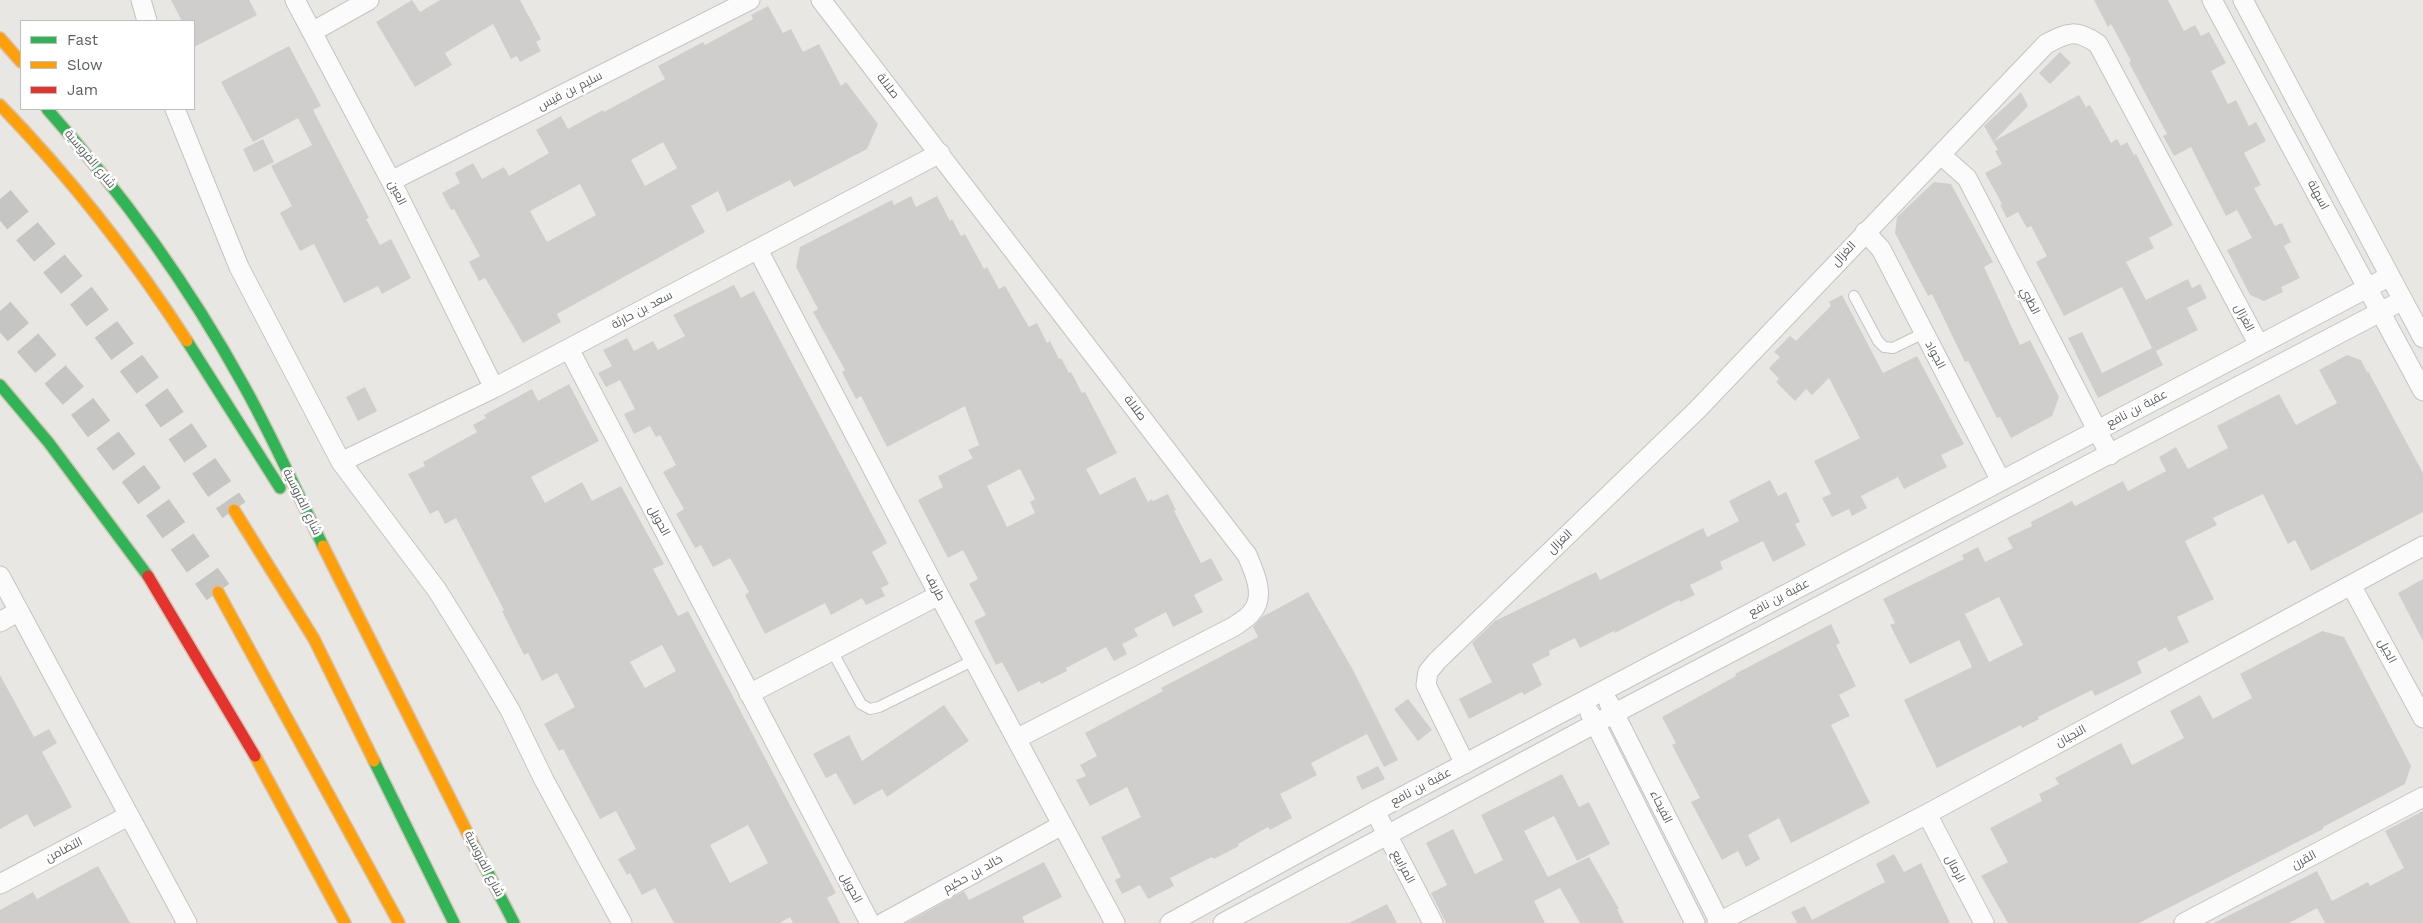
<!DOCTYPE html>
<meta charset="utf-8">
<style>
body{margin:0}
#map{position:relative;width:2423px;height:923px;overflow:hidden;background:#e9e7e4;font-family:"Work Sans",sans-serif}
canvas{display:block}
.legend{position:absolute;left:20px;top:20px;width:175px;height:90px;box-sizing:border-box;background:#fff;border:1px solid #bdbfc0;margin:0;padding:6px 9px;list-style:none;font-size:15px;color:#5a5e61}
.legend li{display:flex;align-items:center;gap:10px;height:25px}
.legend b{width:25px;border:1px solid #bdbfc0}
</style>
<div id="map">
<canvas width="2423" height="923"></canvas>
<ul class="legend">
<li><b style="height:6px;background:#30b455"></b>Fast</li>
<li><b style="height:6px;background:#ff9f0a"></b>Slow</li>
<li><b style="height:6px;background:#e5322d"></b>Jam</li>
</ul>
</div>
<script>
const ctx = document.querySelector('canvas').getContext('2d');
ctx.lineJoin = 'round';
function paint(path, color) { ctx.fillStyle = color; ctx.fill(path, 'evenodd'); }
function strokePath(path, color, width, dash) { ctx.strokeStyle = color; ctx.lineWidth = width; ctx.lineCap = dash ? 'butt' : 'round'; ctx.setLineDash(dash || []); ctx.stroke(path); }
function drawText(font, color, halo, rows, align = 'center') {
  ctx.font = font + ' "Work Sans",Cairo,sans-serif'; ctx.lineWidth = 5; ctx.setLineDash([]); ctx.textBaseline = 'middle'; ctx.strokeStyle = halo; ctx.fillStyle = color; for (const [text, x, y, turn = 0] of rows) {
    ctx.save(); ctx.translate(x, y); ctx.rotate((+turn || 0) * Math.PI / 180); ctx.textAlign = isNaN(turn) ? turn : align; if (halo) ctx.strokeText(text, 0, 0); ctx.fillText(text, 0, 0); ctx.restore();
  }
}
paint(new Path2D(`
 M171 0H249L257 15 194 47V21H182Z
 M412 0 420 12 440 0H520L541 39 536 42 541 51 520 62 517 56 511 59 493 24 445 53 452 65 415 87 376 22Z
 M2094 0H2168L2184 31 2195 25 2201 36 2209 32 2226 63 2211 71 2228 104 2236 100 2249 126 2256 122 2266 141 2244 153 2261 185 2254 188 2275 226 2282 223 2291 242 2284 246 2300 278 2281 287 2283 292 2264 301 2250 295 2227 250 2252 238 2237 210 2226 216 2191 147 2174 156 2163 136 2167 134 2129 63 2131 61 2111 24 2108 27Z
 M768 6 783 33 791 29 803 52 819 44 841 86 846 82 878 124 867 149 794 187 790 180 727 212 718 191 691 206 705 232 557 314 561 322 523 343 485 278 479 281 469 262 480 256 454 209 451 210 442 193 460 183 455 173 473 163 482 179 504 167 509 176 549 153 536 130 561 116 568 129 603 110 604 112 665 79 658 66 703 42 705 45 753 19 751 15ZM663 142 677 168 645 186 631 160ZM580 184 596 215 547 242 530 211Z
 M289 46 321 106 313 110 369 218 366 219 380 245 391 239 411 278 382 294 378 286 344 303 314 244 300 251 280 213 292 206 271 166 312 145 298 118 253 142 221 82Z
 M2060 52 2071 63 2050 84 2039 73Z
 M2021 92 2028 106 1994 141 2079 95 2086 107 2090 105 2111 143 2117 139 2121 146 2127 142 2134 155 2136 154 2173 225 2149 238 2154 248 2126 262 2146 300 2188 279 2192 288 2200 284 2207 298 2187 308 2198 330 2156 351 2163 365 2098 398 2068 338 2082 332 2102 373 2152 348 2122 287 2064 316 2036 262 2047 256 2031 226 2027 228 2018 212 2007 218 2000 205 2002 204 1985 173 2002 164 1995 151 1998 150 1984 126Z
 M263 139 274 162 254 172 243 149Z
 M1934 182 1951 184 1993 262 1984 267 2020 345 2030 340 2059 397 2052 416 2011 438 2000 417 1997 418 1968 361 1965 362 1932 294 1928 296 1895 233 1897 217Z
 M911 196 916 207 937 196 950 221 952 219 961 236 965 234 984 269 987 267 999 289 1005 286 1029 327 1037 323 1047 343 1050 341 1059 359 1061 358 1069 373 1071 372 1082 393 1085 392 1117 453 1086 469 1100 495 1135 477 1148 502 1152 499 1153 501 1168 494 1176 510 1174 511 1201 563 1211 558 1223 580 1194 595 1203 612 1173 627 1166 612 1134 629 1138 636 1122 644 1127 654 1114 661 1106 647 1066 668 1067 671 1041 684 1040 681 1018 692 1002 662 996 665 974 621 986 615 969 584 978 579 963 550 948 558 918 500 943 487 938 476 973 458 968 450 979 445 965 406 887 447 861 396 856 399 842 372 845 370 813 312 818 309 796 267 800 247 892 200 894 205ZM1020 469 1035 499 1030 502 1035 513 1007 527 987 486Z
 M734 285 741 298 754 291 887 543 872 552 889 584 881 588 885 596 866 605 862 598 831 615 825 603 765 634 745 595 749 592 730 558 713 567 701 545 695 548 676 514 684 509 663 472 676 465 660 435 656 437 650 426 634 434 624 414 635 409 620 380 606 387 598 373 612 366 603 350 627 338 634 351 653 341 658 350 685 336 673 315Z
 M1842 295 1883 373 1917 356 1964 444 1941 455 1947 467 1904 489 1898 477 1861 496 1867 508 1852 516 1849 509 1832 517 1822 498 1831 494 1814 461 1860 438 1829 378 1812 395 1806 389 1795 401 1776 382 1779 379 1769 368 1780 357 1774 352 1790 336 1796 341 1831 306 1829 302Z
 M2347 355 2361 360 2367 372 2368 371 2423 473V512L2311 571 2295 540 2288 544 2263 494 2213 518 2217 525 2185 541 2214 599 2177 617 2189 642 2169 652 2166 647 2137 662 2142 673 2095 696 2092 690 2038 717 2039 719 2022 728 2021 725 1937 768 1904 700 1972 667 1959 640 1910 664 1890 625 1895 623 1883 599 1964 559 1962 555 1978 547 1985 562 2013 548 2007 538 2032 526 2031 522 2072 501 2075 506 2123 481 2128 491 2166 471 2159 457 2176 447 2188 469 2228 448 2217 426 2279 394 2296 425 2337 403 2319 370ZM1999 597 2023 645 1989 662 1965 614Z
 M569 384 599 441 531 477 545 503 582 482 592 501 621 486 664 564 653 569 678 616 688 611 836 893 827 898 840 923H793L790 917 780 923H674L655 888 642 895 630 873 627 875 618 859 636 849 616 811 600 819 563 749 559 751 544 724 575 707 557 673 542 681 528 653 524 655 502 611 504 610 456 518 445 524 438 510 430 514 408 474 425 466 423 462 477 432 473 425 486 418 484 415 532 389 538 401ZM662 645 676 671 645 688 630 662ZM748 825 768 863 730 883 710 845Z
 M365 387 377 411 358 421 346 397Z
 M1770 480 1778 496 1786 492 1800 522 1795 524 1806 545 1773 562 1763 541 1720 562 1723 569 1690 585 1695 595 1680 602 1679 600 1615 633 1614 631 1580 648 1575 638 1549 651 1550 655 1532 664 1542 685 1524 695 1522 692 1469 719 1459 699 1492 682 1472 643 1495 621 1596 572 1600 580 1703 528 1707 537 1739 521 1729 501Z
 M2423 579V641L2398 593Z
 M1308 592 1353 670 1398 760 1384 767 1367 734 1311 763 1317 775 1280 794 1292 818 1270 830 1268 827 1238 844 1239 846 1214 859 1212 857 1170 878 1174 886 1148 899 1140 885 1122 894 1115 880 1121 877 1101 837 1141 817 1127 787 1090 806 1076 780 1086 776 1080 765 1097 756 1085 733 1163 691 1161 688 1258 637 1253 627 1262 617Z
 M1831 624 1840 643 1836 645 1856 686 1839 695 1850 716 1831 725 1870 803 1791 843 1779 818 1748 835 1760 859 1746 867 1738 851 1722 860 1691 802 1700 798 1672 745 1676 743 1662 717 1736 676 1735 674Z
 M2322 631 2344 637 2411 766 2405 784 2323 827V829L2139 923H2008L1981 876 2008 862 1990 828 2042 801 2039 794 2059 784 2055 778 2121 743 2132 765 2184 738 2170 711 2200 695 2213 719 2252 698 2240 674Z
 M0 675 34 737 49 729 57 743 42 752 72 807 34 827 27 814 0 829Z
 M1408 699 1432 730 1418 741 1394 709Z
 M944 705 969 741 887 797 882 789 854 805 836 773 826 778 813 754 849 735 862 761Z
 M1378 766 1385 779 1362 790 1356 777Z
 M1562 774 1579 807 1589 802 1610 844 1577 861 1554 816 1524 831 1548 877 1589 857 1619 909H1617L1624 923H1580L1560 888 1534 901 1545 923H1446L1431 893 1447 885 1426 843 1453 829 1475 874 1503 860 1481 815Z
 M2423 811V923H2325L2317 908 2289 923H2214L2317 871 2332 901 2368 882 2370 886 2404 868 2385 831Z
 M1894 854 1904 872 1921 863 1950 923H1797L1791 912 1805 906 1812 920 1885 882 1876 864Z
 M1044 862 1062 897 1022 917 1025 923H906L964 891 969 900Z
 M98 866 130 923H0V910L33 892 37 899Z
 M1387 904 1397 923H1349Z`), '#d0cecd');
strokePath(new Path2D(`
 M0 199 82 297 160 402 234 510
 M0 311 78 401 143 487 218 592`), '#c5c5c3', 28, [28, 14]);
const lane = new Path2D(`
 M1854 296 1878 341 1884 347 1893 348 1924 333
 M832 651 861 704 870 709 879 707 974 660`);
const street = new Path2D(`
 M141 0 147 21
 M295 0 391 181 494 388
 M821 0 1247 555C1254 571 1266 596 1252 612 1248 618 1239 623 1233 627L1016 739
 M2212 0 2423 391
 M2243 0 2423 338
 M312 32 369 0
 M175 109 239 267 341 462 437 590 475 651 510 710 544 780 622 923
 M1941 155 1967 178 2110 455
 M391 181 750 0
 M1865 232 1881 249 2001 481
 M758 250 939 595 1115 923
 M569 349 870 923
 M341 462 494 388 940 153
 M0 576 187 923
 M2351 585 2423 718
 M0 622 19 611
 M749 694 939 595
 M1609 703 1720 923
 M1590 713 1695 923
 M1465 764 1426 685 1428 672 1437 661 1697 410 2046 44C2069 32 2076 29 2098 44L2259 345
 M1375 811 1433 923
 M1927 814 1984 923
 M0 884 128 816
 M883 923 1062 825
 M1170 923 1375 811 2390 276
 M1223 923 1596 723 2403 300
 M1717 923 1927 814 2423 546
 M2184 923 2423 797`);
const fast = new Path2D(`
 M47 109C123 194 189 286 244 386 273 438 297 492 323 546
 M187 341 280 488
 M0 385 49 443 148 576
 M374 761 454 923
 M472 842 514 923`);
const slow = new Path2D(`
 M0 38 21 62
 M0 105C71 178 132 256 187 341
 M234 510 314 639 374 761
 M323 546 472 842
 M218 592 399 923
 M255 756 345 923`);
const jam = new Path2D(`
 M148 576 255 756`);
strokePath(lane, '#c3c4c4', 12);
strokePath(street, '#c3c4c4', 21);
strokePath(fast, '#d0c4b3', 14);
strokePath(slow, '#d0c4b3', 14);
strokePath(jam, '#d0c4b3', 14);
strokePath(lane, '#fcfbfb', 10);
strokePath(street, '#fcfbfb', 19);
strokePath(fast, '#30b455', 11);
strokePath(slow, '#ff9f0a', 11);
strokePath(jam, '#e5322d', 11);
drawText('12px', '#5a5e61', '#fff', [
 ["صلالة",888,86,52],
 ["سليم بن قيس",570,91,-27],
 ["شارع الفروسية",90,159,50],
 ["العين",397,193,63],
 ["اسهلة",2318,195,62],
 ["الغزال",1844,254,-47],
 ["الظبي",2030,301,63],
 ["سعد بن حارثة",642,310,-28],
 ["الغزال",2244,318,62],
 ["الجواد",1935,355,62],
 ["صلالة",1135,408,53],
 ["عقبة بن نافع",2137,409,-28],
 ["شارع الفروسية",302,502,64],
 ["الحويل",659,521,62],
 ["الغزال",1560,542,-44],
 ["طريف",935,587,62],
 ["عقبة بن نافع",1779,598,-28],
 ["الجيل",2387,651,62],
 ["النجيان",2071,736,-28],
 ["عقبة بن نافع",1421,787,-28],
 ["الفيحاء",1661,807,63],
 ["التضامن",64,850,-28],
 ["القرن",2304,860,-28],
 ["شارع الفروسية",484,864,63],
 ["المرابيع",1403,867,62],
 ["الرمال",1955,869,62],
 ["خالد بن حكيم",973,874,-29],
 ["الحويل",851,888,62]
]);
</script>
